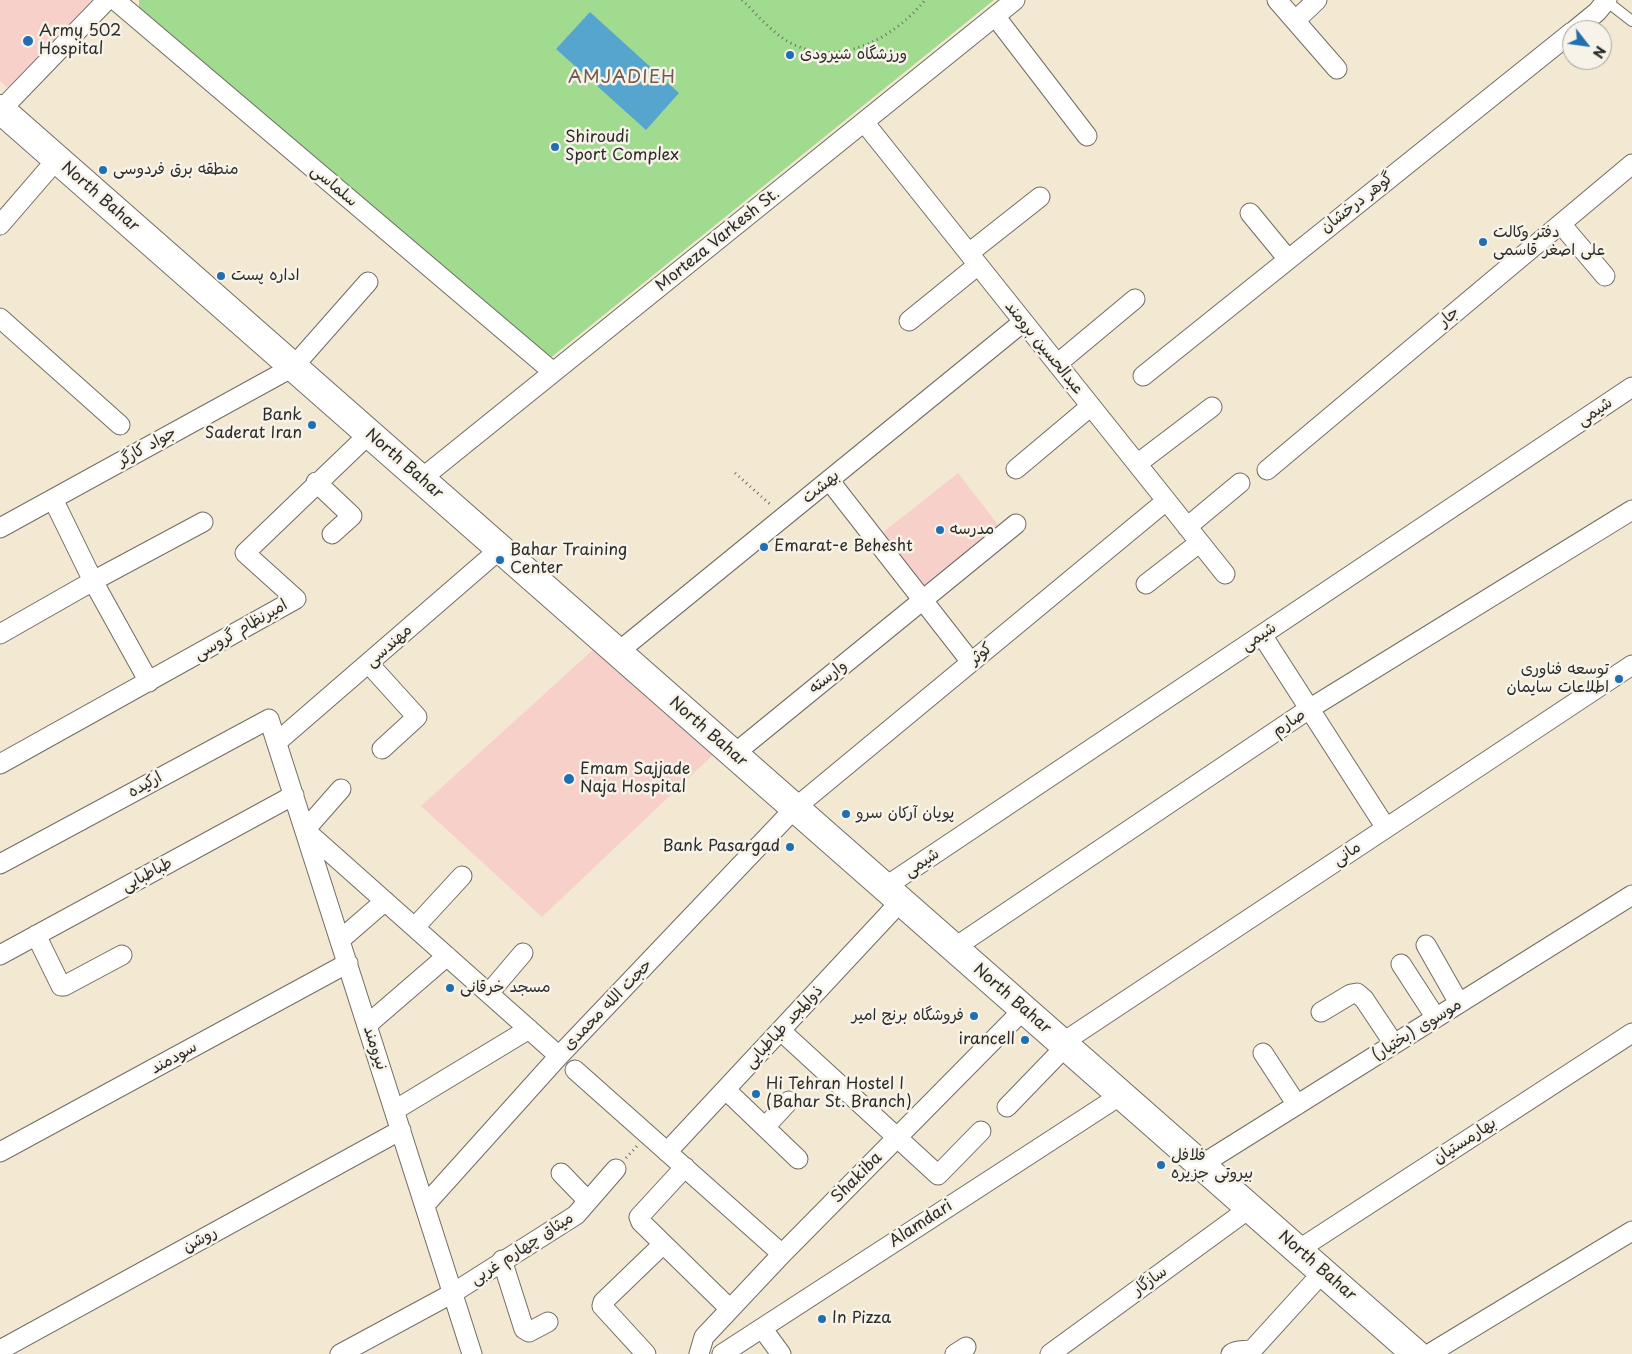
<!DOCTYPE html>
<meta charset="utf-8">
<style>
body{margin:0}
#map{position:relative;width:1632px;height:1354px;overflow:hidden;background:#f3e8d2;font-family:"Playpen Sans",sans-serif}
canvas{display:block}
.north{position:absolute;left:1562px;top:20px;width:50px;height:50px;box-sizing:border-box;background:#f7f3e8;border:1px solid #a5a39c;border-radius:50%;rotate:120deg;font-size:14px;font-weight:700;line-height:20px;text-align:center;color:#2b2b2b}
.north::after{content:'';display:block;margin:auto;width:18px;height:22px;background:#1f6fb2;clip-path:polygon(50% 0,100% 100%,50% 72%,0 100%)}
</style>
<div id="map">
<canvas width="1632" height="1354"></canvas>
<div class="north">N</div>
</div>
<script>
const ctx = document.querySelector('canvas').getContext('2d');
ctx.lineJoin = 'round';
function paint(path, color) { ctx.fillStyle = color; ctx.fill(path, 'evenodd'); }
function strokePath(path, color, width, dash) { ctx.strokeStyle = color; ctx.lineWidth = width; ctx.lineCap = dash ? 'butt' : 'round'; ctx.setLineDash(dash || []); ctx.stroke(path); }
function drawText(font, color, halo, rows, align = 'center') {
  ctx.font = font + ' "Playpen Sans","Playpen Sans Arabic",sans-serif'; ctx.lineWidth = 5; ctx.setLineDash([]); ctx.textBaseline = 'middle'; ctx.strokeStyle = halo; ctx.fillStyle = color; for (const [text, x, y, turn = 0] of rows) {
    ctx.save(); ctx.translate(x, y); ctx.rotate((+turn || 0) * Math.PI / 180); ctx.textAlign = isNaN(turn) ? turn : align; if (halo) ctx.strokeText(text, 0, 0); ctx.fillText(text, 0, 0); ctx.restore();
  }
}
paint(new Path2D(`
 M0 0H91L11 91 0 81Z
 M958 473 999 526 921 589 881 534Z
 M595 648 716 752 542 917 421 806Z`), '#f7d0ca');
paint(new Path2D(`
 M139 0H994L548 360 139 11Z`), '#a0db8f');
paint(new Path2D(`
 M590 12 679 93 646 130 556 49Z`), '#55a5cf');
const lane = new Path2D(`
 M1605 0 1632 21`);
const street = new Path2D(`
 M115 0 553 372
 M1277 0 1337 69
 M995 16 1087 136
 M1296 20 1317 0
 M1575 30 1597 12 1607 0
 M1 110 107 0
 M864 122 1225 574
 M1250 213 1287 258
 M1561 224 1605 276
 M0 225 57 159
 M969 253 1040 197
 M0 318 120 425
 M909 321 978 265
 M1057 364 1135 299
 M1143 376 1572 32
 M1137 464 1212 407
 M1016 469 1091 406
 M1267 470 1632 164
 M421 479 1015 0
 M829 480 971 662
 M316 482 352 516 332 534
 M53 499 93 581 149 682
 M1187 527 1240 483
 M0 528 293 367 368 282
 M1146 584 1199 543
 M0 634 93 581 203 522
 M1262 635 1386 828
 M618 652 1023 322
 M369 664 417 717 382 749
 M277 742 500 549
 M734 754 1016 524
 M0 764 296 599 245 553 369 434
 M341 789 305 830 559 1056
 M0 864 269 719 472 1354
 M885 887 1632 387
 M415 927 462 876
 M36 935 61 986H64L122 955
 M340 940 385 901
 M1426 945 1459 1003
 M954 948 1309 709 1632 510
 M0 955 294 795
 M1401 964 1436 1018
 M489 993 523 953
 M1321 1012 1351 994 1357 993 1364 999 1394 1044
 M367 1025 447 956
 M781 1031 938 1175 981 1131
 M1062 1043 1632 665
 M1263 1053 1297 1105
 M575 1070 782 1254
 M726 1090 798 1159
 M1007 1107 1066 1046
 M395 1110 529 1029
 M765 1127 789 1101
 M0 1152 348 963
 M667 1152 901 901
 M1201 1165 1632 895
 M685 1167 639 1217 641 1222 730 1309
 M561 1173 588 1201
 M425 1205 559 1056 795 808 1166 501
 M1298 1250 1632 1033
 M502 1260 524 1329 529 1332 548 1322
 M762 1328 781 1354
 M0 1350 401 1130
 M340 1354 453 1293 576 1215 616 1169
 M646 1354 602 1306 603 1302 658 1249
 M699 1354 704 1337 782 1254 1024 1009
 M722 1354 1121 1095
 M955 1354 966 1347
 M1050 1354 1250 1208
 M1231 1354C1239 1348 1247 1353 1254 1348L1323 1272
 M1429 1354 1632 1231`);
const secondary = new Path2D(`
 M0 109 1416 1354`);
strokePath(lane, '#716d65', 12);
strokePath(street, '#716d65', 21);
strokePath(secondary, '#716d65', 30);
strokePath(new Path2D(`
 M742 0C758 15 776 38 797 46 844 66 896 36 925 0
 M735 473 772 506
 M626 1158 637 1146`), '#716d65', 3, [1, 4]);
strokePath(lane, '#fff', 10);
strokePath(street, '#fff', 19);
strokePath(secondary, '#fff', 28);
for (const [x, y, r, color] of [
 [28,41,6,"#1f6fb2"],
 [790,55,5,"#1f6fb2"],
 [555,147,5,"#1f6fb2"],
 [103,170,5,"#1f6fb2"],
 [1483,242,5,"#1f6fb2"],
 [221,276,5,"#1f6fb2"],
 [312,425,5,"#1f6fb2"],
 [940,530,5,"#1f6fb2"],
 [764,547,5,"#1f6fb2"],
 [500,560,5,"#1f6fb2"],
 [1619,679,5,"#1f6fb2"],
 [569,779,6,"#1f6fb2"],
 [846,814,5,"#1f6fb2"],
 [790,847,5,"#1f6fb2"],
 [450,988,5,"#1f6fb2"],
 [974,1016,5,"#1f6fb2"],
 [1025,1040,5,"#1f6fb2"],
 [756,1094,5,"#1f6fb2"],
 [1161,1165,5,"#1f6fb2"],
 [822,1319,5,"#1f6fb2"]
]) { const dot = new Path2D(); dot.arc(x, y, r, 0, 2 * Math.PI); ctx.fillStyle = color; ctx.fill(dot); strokePath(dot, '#f7f3e8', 2); }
drawText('16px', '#2b2b2b', '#f7f3e8', [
 ["Army 502",39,32],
 ["Hospital",39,50],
 ["ورزشگاه شیرودی",800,55],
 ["Shiroudi",565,138],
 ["Sport Complex",565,156],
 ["منطقه برق فردوسی",113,170],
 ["دفتر وکالت",1493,233],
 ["علی اصغر قاسمی",1493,251],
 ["اداره پست",231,276],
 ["Bank",302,416,"right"],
 ["Saderat Iran",302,434,"right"],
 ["مدرسه",950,530],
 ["Emarat-e Behesht",774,547],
 ["Bahar Training",510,551],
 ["Center",510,569],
 ["توسعه فناوری",1609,670,"right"],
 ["اطلاعات سایمان",1609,688,"right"],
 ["Emam Sajjade",580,770],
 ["Naja Hospital",580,788],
 ["پویان آرکان سرو",856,814],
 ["Bank Pasargad",780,847,"right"],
 ["مسجد خرقانی",460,988],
 ["فروشگاه برنج امیر",964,1016,"right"],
 ["irancell",1015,1040,"right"],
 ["Hi Tehran Hostel I",766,1085],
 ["(Bahar St. Branch)",766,1103],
 ["فلافل",1171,1156],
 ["بیروتی جزیره",1171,1174],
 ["In Pizza",832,1319]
], 'left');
drawText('16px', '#2b2b2b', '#f7f3e8', [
 ["سلماسی",334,186,40],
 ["North Bahar",100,197,41],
 ["گوهر درخشان",1357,203,-38],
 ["Morteza Varkesh St.",718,240,-39],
 ["جار",1449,317,-40],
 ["عبدالحسین برومند",1044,348,51],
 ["شیمی",1595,412,-34],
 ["جواد کارگر",147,447,-29],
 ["North Bahar",404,464,41],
 ["بهشت",821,487,-39],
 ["امیرنظام گروسی",241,630,-30],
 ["شیمی",1259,637,-34],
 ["مهندسی",389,646,-41],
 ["کوثر",981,654,-40],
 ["وارسته",828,677,-39],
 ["صارم",1289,723,-34],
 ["North Bahar",708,732,41],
 ["ارکیده",145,785,-29],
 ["مانی",1347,854,-34],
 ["شیمی",922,863,-34],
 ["طباطبایی",147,875,-28],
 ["North Bahar",1012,999,41],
 ["حجت الله محمدی",608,1005,-46],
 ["ذوالمجد طباطبایی",784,1027,-47],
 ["موسوی (بختیار)",1417,1030,-32],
 ["نیرومند",375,1048,72],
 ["سودمند",174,1058,-29],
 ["بهارمستیان",1465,1141,-33],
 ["Shakiba",857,1178,-45],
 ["Alamdari",921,1224,-33],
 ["روشن",200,1240,-29],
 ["میثاق چهارم غربی",522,1249,-33],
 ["North Bahar",1317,1266,41],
 ["سازگار",1150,1281,-36]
]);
ctx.letterSpacing = '1px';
drawText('18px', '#715a4e', '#f7f3e8', [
 ["AMJADIEH",622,78]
]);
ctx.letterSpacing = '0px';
</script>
